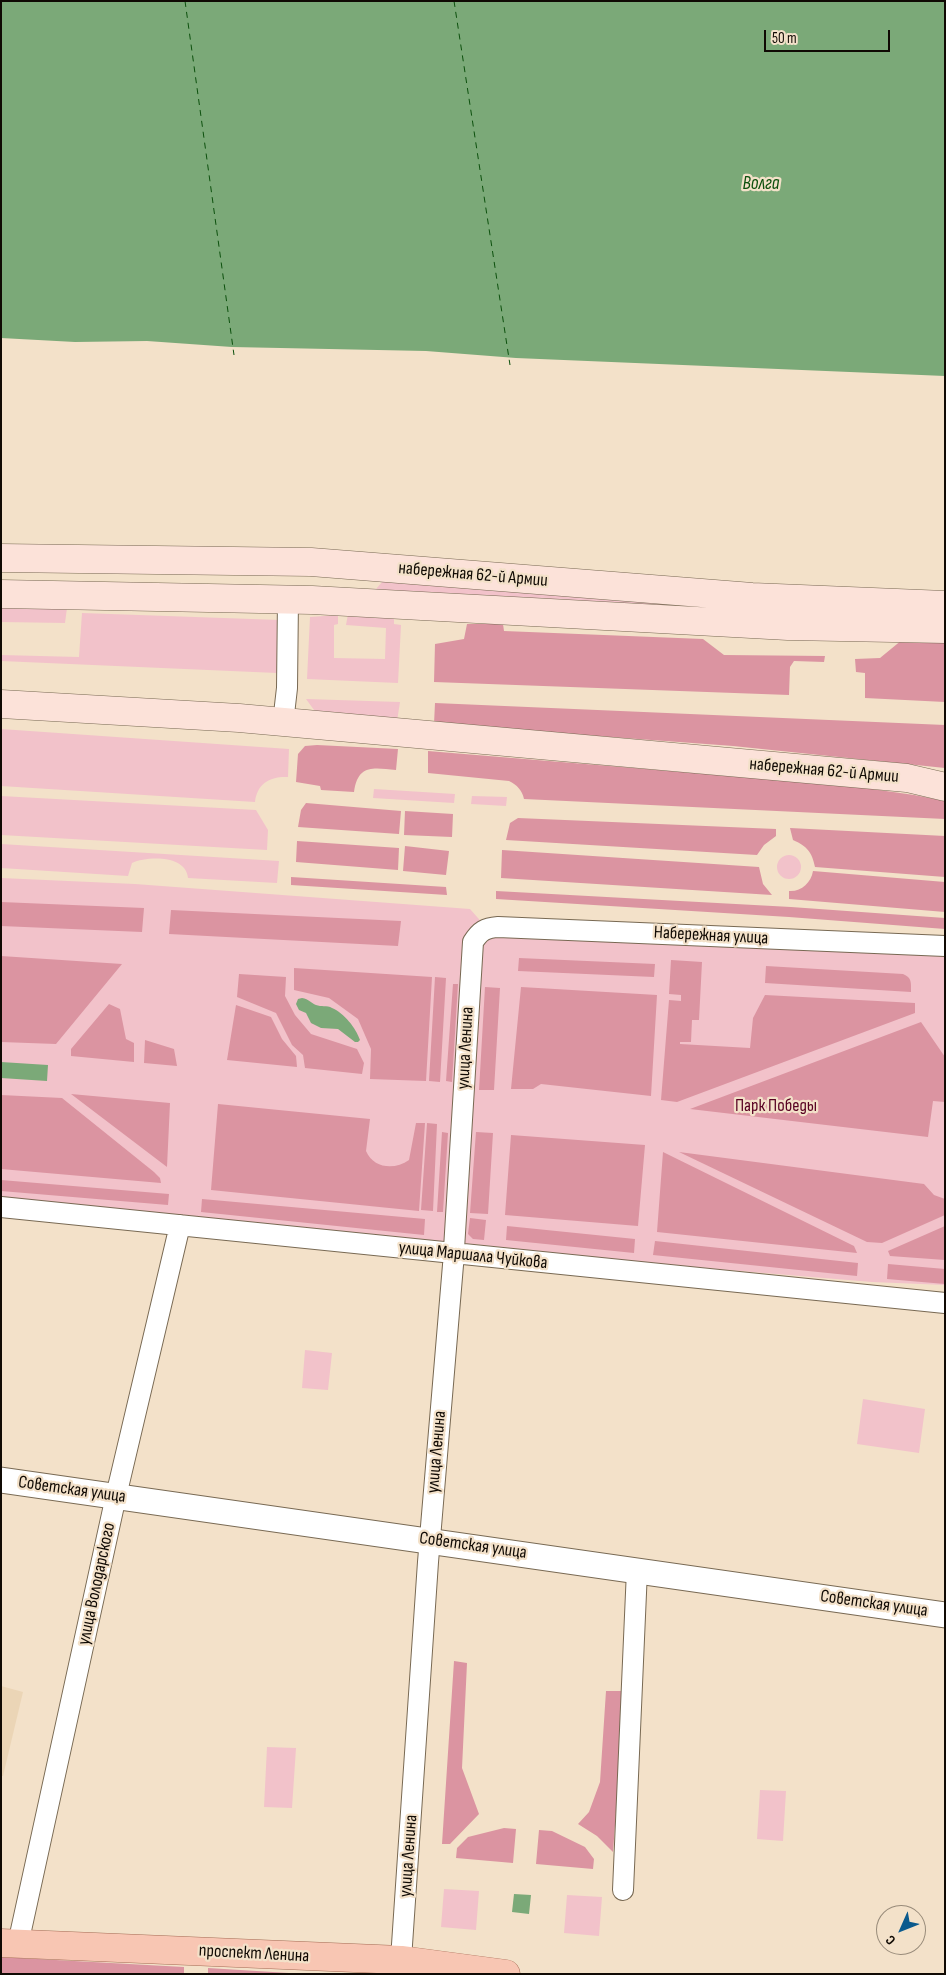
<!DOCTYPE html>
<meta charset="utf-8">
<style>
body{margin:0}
#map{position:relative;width:946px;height:1975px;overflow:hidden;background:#f3e1c9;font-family:"Sofia Sans Condensed",sans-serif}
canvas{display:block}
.frame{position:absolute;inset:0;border:2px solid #100a04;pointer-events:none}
.north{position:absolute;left:876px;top:1905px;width:50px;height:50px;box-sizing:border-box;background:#f3e1c9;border:1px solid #988b7a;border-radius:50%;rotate:226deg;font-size:14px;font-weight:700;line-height:20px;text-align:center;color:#100a04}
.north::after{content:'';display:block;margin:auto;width:18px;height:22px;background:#0b5a8d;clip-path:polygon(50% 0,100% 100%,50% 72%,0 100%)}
.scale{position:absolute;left:764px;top:30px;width:126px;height:22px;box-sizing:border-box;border:2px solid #100a04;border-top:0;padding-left:6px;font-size:15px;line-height:18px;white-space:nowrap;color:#100a04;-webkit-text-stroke:4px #f3e1c9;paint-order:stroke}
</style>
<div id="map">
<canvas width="946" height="1975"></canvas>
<div class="frame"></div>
<div class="north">С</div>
<div class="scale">50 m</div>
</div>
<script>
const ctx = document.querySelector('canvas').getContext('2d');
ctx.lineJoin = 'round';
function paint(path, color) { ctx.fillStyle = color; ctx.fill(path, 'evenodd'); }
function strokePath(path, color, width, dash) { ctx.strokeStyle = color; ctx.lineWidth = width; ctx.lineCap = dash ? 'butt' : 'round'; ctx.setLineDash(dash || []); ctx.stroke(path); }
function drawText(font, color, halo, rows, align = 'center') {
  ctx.font = font + ' "Sofia Sans Condensed",sans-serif'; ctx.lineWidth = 4.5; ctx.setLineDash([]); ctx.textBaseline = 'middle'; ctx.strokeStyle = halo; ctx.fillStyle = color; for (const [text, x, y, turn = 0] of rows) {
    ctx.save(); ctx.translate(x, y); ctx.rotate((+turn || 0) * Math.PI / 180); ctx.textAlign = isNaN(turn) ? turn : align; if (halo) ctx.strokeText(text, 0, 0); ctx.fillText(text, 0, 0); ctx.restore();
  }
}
paint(new Path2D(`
 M1 1686 23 1692 3 1776H1Z`), '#ebd5b6');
paint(new Path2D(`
 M382 582H392L678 605 677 610 383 595 376 589Z
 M1 606 67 608 65 623 1 622Z
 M82 613 280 620 277 673 1 661V655L79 657Z
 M394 613V624L401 625 398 683 307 679 310 617 338 615V624L334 625V658L385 659 386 628 346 625 348 614Z
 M306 699 400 702 397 721 317 714Z
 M1 729 289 749 288 777C271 776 257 783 255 802L1 786Z
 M374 789 455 794 454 803 373 798Z
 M1 796 256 810 268 830 267 850 1 835Z
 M472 796 507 797 506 806 471 804Z
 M1 844 279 861 277 883 188 878C186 855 148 856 132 863L128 876 1 868Z
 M777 867a12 12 0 1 1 24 0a12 12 0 1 1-24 0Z
 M1 878 135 884 470 909 486 927 945 946V1285L872 1282 644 1263 473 1244 430 1242 184 1215 1 1198Z
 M305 1350 332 1353 328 1390 302 1388Z
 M863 1399 925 1409 919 1453 857 1444Z
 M267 1747 296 1748 292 1808 264 1807Z
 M760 1790 786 1791 783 1841 757 1839Z
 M444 1889 479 1891 476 1930 441 1927Z
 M567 1895 602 1897 599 1936 564 1933Z`), '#f2c2ca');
paint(new Path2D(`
 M467 624H503L504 631 703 639 724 655 825 656 824 662 794 661 790 667 789 695 434 682 435 644 464 639Z
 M908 635 945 637V702L865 698V673L856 672 855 659 880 658Z
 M435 703 945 725V768L733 746 434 724Z
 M317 745 398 749 396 770C373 768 358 764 354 792L321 790 320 786 296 782 298 754 305 746Z
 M428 751 851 786 914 795 945 801V819L524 799C522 790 517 785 509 781L428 773Z
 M306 803 401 811 399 834 298 827 301 810Z
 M405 811 453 814 452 837 404 835Z
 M518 818 776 829V836L764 845 757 855 506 840 510 823Z
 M790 828 945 836V877L815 867C812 852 807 846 793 840Z
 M297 841 399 848 398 870 296 862Z
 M405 846 449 851 446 875 403 871Z
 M502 850 759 867 763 884 772 895 501 878Z
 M813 871 945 882V912L789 899V891C801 892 811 883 813 871Z
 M291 877 446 887 447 895 291 885Z
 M496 891 791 907 945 918V929L789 917 496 899Z
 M1 902 144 908 142 932 1 926Z
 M171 910 401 921 398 946 169 934Z
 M1 956 122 964 56 1044 1 1042Z
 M519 958 655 964 654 977 518 971Z
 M671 960 702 962 699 1020H692L691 1042H680V1044L750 1048 753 1018 765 995 915 1003V1013L677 1102 661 1100 669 1000 681 1001V995L669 994Z
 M766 966 903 974C912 978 911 982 911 992L765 983Z
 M294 968 432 977 426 1081 370 1079 371 1049 358 1019 329 998 294 990Z
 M239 974 286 977 285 996 295 1015 311 1034 357 1049 364 1063 362 1074 305 1068 303 1055 292 1045 276 1013 237 997Z
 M435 977 446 978 440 1082 429 1081Z
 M453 984H458L452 1082 446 1081Z
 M485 987 500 988 494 1090H479Z
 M521 987 657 995 651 1096 541 1084 533 1089H511Z
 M109 1004 120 1009 126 1039 134 1043V1062L71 1056V1049Z
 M236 1005 271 1017 282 1039 296 1056 297 1067 227 1060Z
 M921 1022 945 1057V1102L933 1101 928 1137 690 1109Z
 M145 1040 174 1049 177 1066 144 1063Z
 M71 1094 170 1103 167 1167Z
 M1 1095 62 1098 154 1172 160 1178 161 1183 1 1169Z
 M218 1104 370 1119 366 1151C374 1169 395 1170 409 1160L416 1123H425L419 1211 211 1190Z
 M427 1123 437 1124 433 1211 421 1210Z
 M442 1132 448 1133 443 1212H437Z
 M476 1132 493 1133 488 1214 470 1213Z
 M511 1135 645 1145 638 1226 505 1215Z
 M663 1152 854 1246 857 1253 657 1232Z
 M679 1152 924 1184 934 1195 945 1199V1215L882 1243 867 1242Z
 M1 1180 169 1194 168 1205 1 1191Z
 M202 1199 425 1219 424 1235 201 1212Z
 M470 1218 486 1220 484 1240 473 1239 468 1234Z
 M507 1226 635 1239 634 1253 506 1240Z
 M945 1226V1260L890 1256 888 1251Z
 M655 1241 858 1263 857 1276 653 1255Z
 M888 1264 945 1269V1284L887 1279Z
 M454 1661 467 1663 462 1768 479 1814 450 1844H442Z
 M606 1691H625L613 1852 597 1836 578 1824 589 1812 600 1782Z
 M504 1828 516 1829 513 1863 456 1858 457 1848 468 1837Z
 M539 1830 552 1831 585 1847 594 1859 593 1869 536 1864Z
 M1 1957 184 1967V1974H1Z
 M208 1968 305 1974H208Z`), '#db94a1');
paint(new Path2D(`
 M1 1H945V376L516 358 426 351 232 347 147 341 75 342 1 338Z
 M302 998C309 999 311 1003 316 1005 321 1007 327 1005 332 1008 344 1013 356 1028 360 1040L358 1042H355L338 1029 321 1028 311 1023 306 1013 299 1010 296 1004 298 999Z
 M1 1062 48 1065 47 1081 1 1078Z
 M514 1894 531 1895 529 1914 512 1912Z`), '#7ba978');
strokePath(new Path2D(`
 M185 1 234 355
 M454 1 510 365`), '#0c500d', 1, [6, 5]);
const minor = new Path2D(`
 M283 723 287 688 288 599
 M1 1207 945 1303
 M623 1890 637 1570
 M18 1944 116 1496 180 1225
 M400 1974 428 1562 453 1265 473 942C480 931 485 928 498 927L945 946`);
const tertiary = new Path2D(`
 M1 1480 945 1615`);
const secondary = new Path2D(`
 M1 558 311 562 752 597 945 605
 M1 594 312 600 788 626 945 629
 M1 704 239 718 907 778 945 787`);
const primary = new Path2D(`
 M1 1943 401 1960 506 1974`);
strokePath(minor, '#786953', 22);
strokePath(tertiary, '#786953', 27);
strokePath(secondary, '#786953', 29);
strokePath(primary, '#a46c55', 29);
strokePath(minor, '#fff', 20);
strokePath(tertiary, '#fff', 25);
strokePath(secondary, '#fce2d9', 28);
strokePath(primary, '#f8c6b3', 28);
drawText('18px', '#100a04', '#f3e1c9', [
 ["набережная 62-й Армии",473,575,5],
 ["набережная 62-й Армии",824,771,5],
 ["Набережная улица",711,936,3],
 ["улица Ленина",466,1048,-87],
 ["улица Маршала Чуйкова",473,1256,6],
 ["улица Ленина",437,1452,-85],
 ["Советская улица",72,1490,8],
 ["Советская улица",473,1546,8],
 ["улица Володарского",97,1584,-78],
 ["Советская улица",874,1604,8],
 ["улица Ленина",409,1856,-86],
 ["проспект Ленина",254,1954,3]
]);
drawText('18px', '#580122', '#f3e1c9', [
 ["Парк Победы",776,1106]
]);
drawText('italic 19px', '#0c500d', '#f3e1c9', [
 ["Волга",761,184]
]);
</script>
